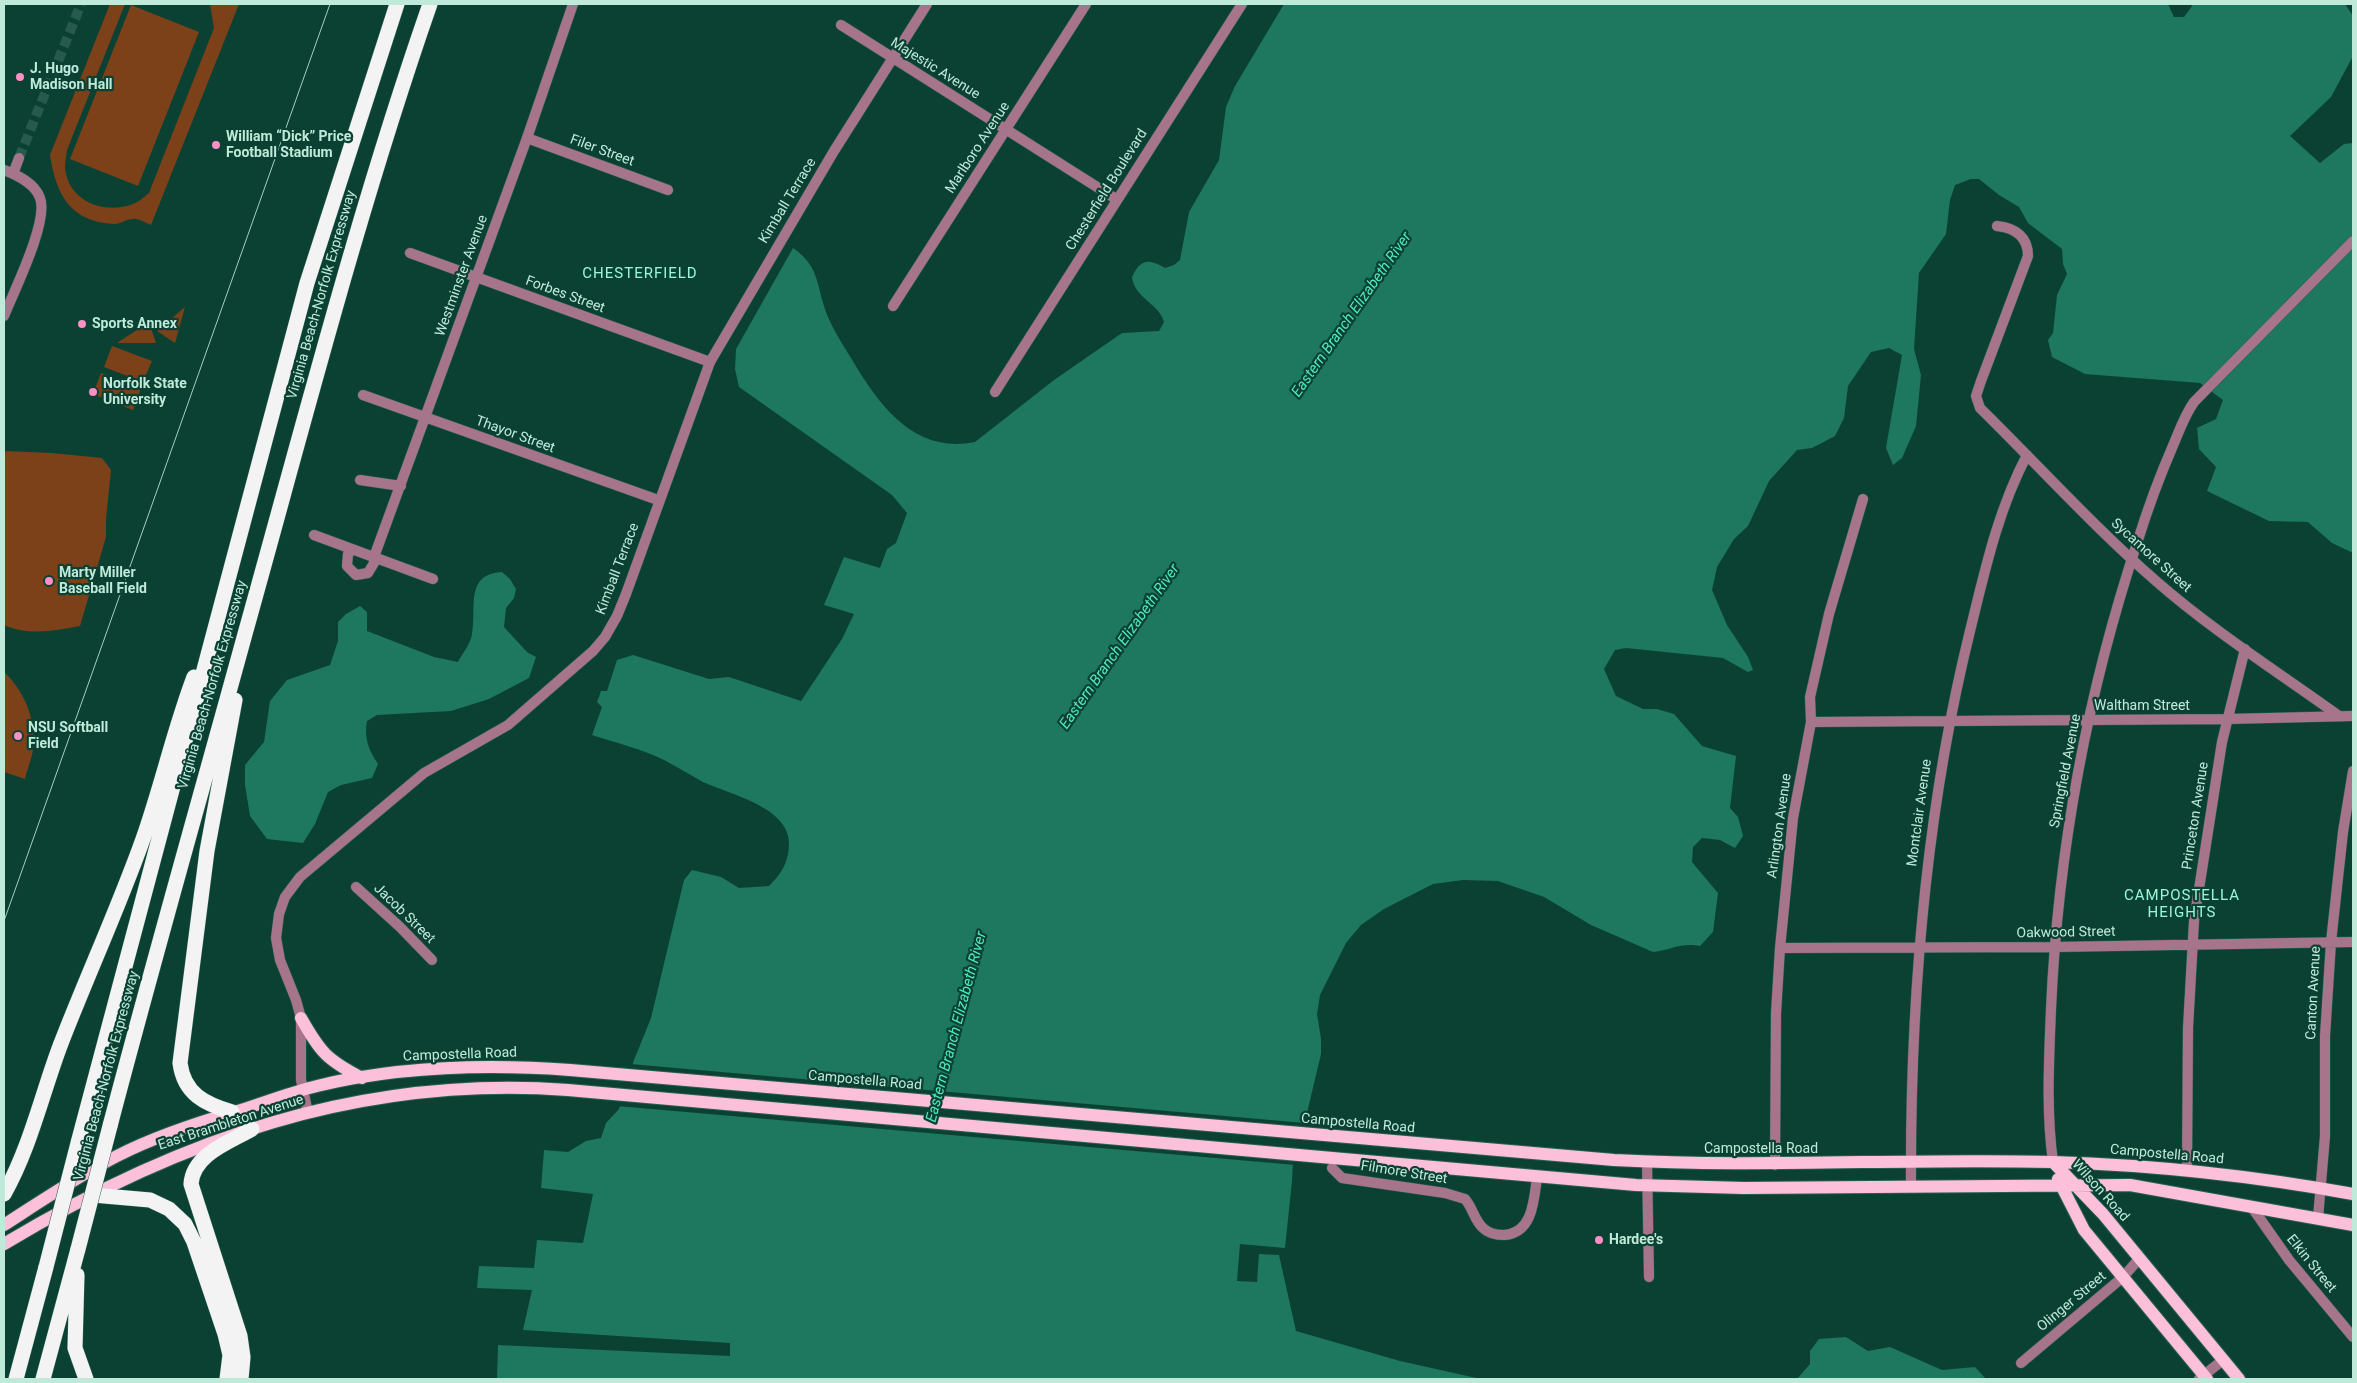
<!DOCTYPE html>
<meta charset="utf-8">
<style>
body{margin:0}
#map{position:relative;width:2357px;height:1383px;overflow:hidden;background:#0b4133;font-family:Roboto,sans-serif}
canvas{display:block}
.frame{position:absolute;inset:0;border:5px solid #bfeada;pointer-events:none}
</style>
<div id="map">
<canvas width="2357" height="1383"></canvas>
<div class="frame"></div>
</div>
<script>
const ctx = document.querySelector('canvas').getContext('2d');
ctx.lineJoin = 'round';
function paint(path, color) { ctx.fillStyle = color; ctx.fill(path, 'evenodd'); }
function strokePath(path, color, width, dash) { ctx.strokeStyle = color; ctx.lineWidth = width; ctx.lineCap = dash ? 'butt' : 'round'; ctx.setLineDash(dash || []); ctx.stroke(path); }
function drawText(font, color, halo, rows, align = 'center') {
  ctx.font = font + ' Roboto,sans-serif'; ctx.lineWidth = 4.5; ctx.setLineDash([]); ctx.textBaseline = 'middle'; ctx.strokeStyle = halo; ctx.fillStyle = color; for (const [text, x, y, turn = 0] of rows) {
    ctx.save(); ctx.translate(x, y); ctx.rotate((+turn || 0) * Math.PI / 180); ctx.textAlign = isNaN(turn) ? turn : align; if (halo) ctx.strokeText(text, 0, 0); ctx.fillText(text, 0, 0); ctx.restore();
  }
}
paint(new Path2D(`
 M110 4H125L67 150C66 157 64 167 66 174 73 204 107 214 133 204 139 202 144 197 149 193L214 28 210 4H239L151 225C146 223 138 218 133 219 126 219 121 224 114 224 70 222 56 194 50 155Z
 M131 5 199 32 138 186 70 159Z
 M185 307 175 343 157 331Z
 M149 322 156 343H117Z
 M112 346 152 361 143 382 104 367Z
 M101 373 141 389 133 410 93 394Z
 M4 451 52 453 102 458 111 470 106 519V537L80 626C54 631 29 636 4 625Z
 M4 672C24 690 37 721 33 749 32 759 27 769 25 779L4 772Z`), '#7d4119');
paint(new Path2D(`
 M1284 4H2168L2174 17H2184L2192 6 2191 4H2345L2353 16V56L2331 97 2290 136 2320 163 2344 144 2353 143V553L2332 543 2308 522 2269 521 2207 491 2216 467 2199 449 2197 428 2216 419 2223 400 2200 383 2085 374 2052 357 2048 340 2053 333 2057 295 2067 274 2063 264 2062 249 2028 223 2019 207 1999 195 1979 179H1971L1955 185 1950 200 1946 234 1919 273 1914 349 1921 375 1916 426 1902 458 1893 465 1886 448 1902 355 1889 348 1871 352 1848 386 1844 418 1835 436 1812 448 1797 450 1769 481 1748 526 1734 539 1717 567 1712 590 1727 625 1748 657 1753 670 1748 672 1723 658 1626 648 1615 650 1604 669 1616 696 1643 709H1657L1674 714 1702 746 1736 756 1730 808 1738 817 1743 836 1735 848 1720 840 1702 838 1693 847 1692 862 1718 893 1713 932 1700 946C1680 942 1671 950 1653 952L1591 925 1544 897 1498 881 1463 880 1433 884 1384 909 1361 925 1346 943 1320 995 1317 1014 1321 1039V1054L1307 1113 1294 1140 1292 1181 1285 1248 1240 1244 1237 1281 1257 1282 1259 1254 1279 1255 1296 1331 1400 1361 1481 1379H497L498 1345 730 1356V1343L523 1330 532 1290 477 1288 479 1266 534 1268 537 1240 583 1243 593 1194 541 1188 544 1150 568 1152 586 1141 601 1138 606 1123 619 1109 634 1060 651 1018 684 880 692 870 721 877 739 888 769 886C779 876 785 868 788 854 799 808 732 796 701 781 689 774 677 767 664 760 641 749 617 743 592 735L602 707 597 702 601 691H607L617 660 633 655 709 679 729 677 801 701 842 639 854 614 824 605 844 557 880 568 887 549 896 543 907 513 892 495 739 387 735 369 736 349 793 248C821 267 816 288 828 317 835 333 845 348 854 363 881 408 916 454 975 442L1054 380 1122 333 1159 331 1164 322C1159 303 1135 299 1132 277 1140 259 1149 258 1165 268L1174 265 1180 260 1189 212 1219 160 1226 107 1235 86Z
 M502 572 510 579 516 589 514 598 506 608 504 627 527 652 536 657 529 678 489 699 451 711 377 715 367 721C364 738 368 749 378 764L372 778 341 785 328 792 315 824 303 843 267 839 250 816 245 785V765L264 742 270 701 287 680 330 665 338 641V622L346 614 360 606 367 612V631L434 657 458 662C462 654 471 643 472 634 477 609 464 574 502 572Z
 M1846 1337 1868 1351 1890 1347 1942 1370 1975 1367 1986 1379H1797L1810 1364V1351L1819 1339Z`), '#1e775f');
paint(new Path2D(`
 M630 1064 1305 1123 1297 1141 1296 1165 617 1106Z`), '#0b4133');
strokePath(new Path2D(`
 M19 158 81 4`), '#265a4c', 10, [10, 5]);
const minor = new Path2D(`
 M841 25 1116 199
 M527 138 668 190
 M4 170C17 175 35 183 40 198 49 221 14 291 4 316
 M13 174 19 158
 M1997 226C2016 228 2028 237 2028 256L1981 381 1976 396 1980 408C2039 466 2094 527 2156 581 2213 631 2278 672 2339 716
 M410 253 710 362
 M893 306 1086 4
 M995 392 1242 4
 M363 395 658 500
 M360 480 401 486
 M314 535 433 579
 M352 550 348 554 347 566 356 575 368 573 374 563V557L527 138 573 4
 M1811 722 2227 719 2353 716
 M356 887 400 927 432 960
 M1780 948 2054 947 2353 942
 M1647 1162 1649 1277
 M2053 1162C2046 1111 2049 1060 2051 1009 2058 850 2088 691 2138 540 2148 508 2159 478 2172 448 2179 432 2184 416 2194 402L2353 241
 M1775 1165 1776 1013 1780 948 1793 818 1811 722 1810 697 1829 614 1863 499
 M1332 1168 1342 1178 1445 1193 1465 1199C1473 1208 1474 1220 1483 1228 1489 1234 1496 1235 1504 1235 1533 1233 1534 1200 1537 1177
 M2187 1170 2188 1028 2194 921 2222 742 2245 649
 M1911 1186C1910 999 1925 813 1970 631 1985 570 1998 510 2027 455
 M2251 1206 2289 1260 2353 1337
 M2318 1218 2325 1136V1036L2331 942 2343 832 2353 771
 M2021 1363 2123 1277 2139 1259
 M2199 1379 2223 1360`);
const tertiary = new Path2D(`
 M308 1113 301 1080V1018L296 1000 280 960 276 938 279 914 285 897 300 877 424 773 508 725 593 651 605 637 617 616 626 594 710 362 834 151 927 4`);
const primary = new Path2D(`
 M301 1018C320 1052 327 1060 362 1078
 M2053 1162 2103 1214 2239 1379
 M2058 1179 2084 1230 2207 1379
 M4 1225C41 1201 78 1176 117 1156 156 1136 199 1122 241 1110 266 1102 292 1092 317 1086 400 1066 486 1064 570 1070L1614 1160C1760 1168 1906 1158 2053 1162 2154 1165 2254 1176 2353 1194
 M4 1244C179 1139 361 1075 568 1090L1636 1185 1744 1188 2130 1185 2353 1225`);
const motorway = new Path2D(`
 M232 1112C205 1104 184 1094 180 1063L207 851 235 700
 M110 1126C153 962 200 798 245 634 304 423 358 211 430 4
 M78 1143 307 283 397 4
 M4 1194C30 1148 42 1094 60 1046 87 976 118 909 143 839 162 785 174 730 194 677
 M93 1195 150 1200 169 1209 185 1224 194 1242 225 1334 230 1355 227 1379
 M77 1275 75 1348 86 1379
 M16 1379 46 1267
 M43 1379 78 1249
 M241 1379 243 1357 240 1336 191 1184C193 1154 230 1142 252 1129`);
strokePath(minor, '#2b5f51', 11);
strokePath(tertiary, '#2b5f51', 11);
strokePath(primary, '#2b5f51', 14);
strokePath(motorway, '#2b5f51', 16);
strokePath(minor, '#a6758b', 10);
strokePath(tertiary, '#a6758b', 10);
strokePath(primary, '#fcc0da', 12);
strokePath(motorway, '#f2f3f2', 15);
strokePath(new Path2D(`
 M4 921 330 4`), '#a3d0c0', 1);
const motorwayBridge = new Path2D(`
 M78 1249 110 1126
 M46 1267 78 1143`);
strokePath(motorwayBridge, '#2b5f51', 16, []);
strokePath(motorwayBridge, '#f2f3f2', 15);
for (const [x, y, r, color] of [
 [20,77,5,"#fc8fc3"],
 [216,145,5,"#fc8fc3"],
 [82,324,5,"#fc8fc3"],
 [93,392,5,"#fc8fc3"],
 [49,581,5,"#fc8fc3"],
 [18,736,5,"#fc8fc3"],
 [1599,1240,5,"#fc8fc3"]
]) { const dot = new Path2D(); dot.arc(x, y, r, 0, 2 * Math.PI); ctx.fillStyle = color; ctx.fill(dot); strokePath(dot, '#0b4133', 2); }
drawText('bold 14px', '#bfeada', '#0b4133', [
 ["J. Hugo",30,69],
 ["Madison Hall",30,85],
 ["William “Dick” Price",226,137],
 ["Football Stadium",226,153],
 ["Sports Annex",92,324],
 ["Norfolk State",103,384],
 ["University",103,400],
 ["Marty Miller",59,573],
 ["Baseball Field",59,589],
 ["NSU Softball",28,728],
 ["Field",28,744],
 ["Hardee's",1609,1240]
], 'left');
drawText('14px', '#bfeada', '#0b4133', [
 ["Majestic Avenue",935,69,32],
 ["Marlboro Avenue",978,148,-57],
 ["Filer Street",602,151,20],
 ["Chesterfield Boulevard",1107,190,-58],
 ["Kimball Terrace",788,201,-59],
 ["Westminster Avenue",462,276,-70],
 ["Virginia Beach-Norfolk Expressway",322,295,-74],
 ["Forbes Street",565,295,20],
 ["Thayor Street",515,435,20],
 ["Sycamore Street",2151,556,42],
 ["Kimball Terrace",618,569,-69],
 ["Virginia Beach-Norfolk Expressway",213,685,-74],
 ["Waltham Street",2142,706],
 ["Springfield Avenue",2066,771,-79],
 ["Montclair Avenue",1920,813,-82],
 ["Princeton Avenue",2196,816,-81],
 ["Arlington Avenue",1780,826,-82],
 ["Jacob Street",404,914,44],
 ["Oakwood Street",2066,933,-1],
 ["Canton Avenue",2314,993,-87],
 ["Campostella Road",460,1055,-2],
 ["Virginia Beach-Norfolk Expressway",107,1076,-75],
 ["Campostella Road",865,1081,5],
 ["East Brambleton Avenue",231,1123,-18],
 ["Campostella Road",1358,1124,5],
 ["Campostella Road",1761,1149],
 ["Campostella Road",2167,1155,5],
 ["Filmore Street",1404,1173,9],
 ["Wilson Road",2100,1191,48],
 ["Elkin Street",2311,1264,51],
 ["Olinger Street",2072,1302,-40]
]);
ctx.letterSpacing = '1px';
drawText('15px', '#99f7d8', '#0b4133', [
 ["CHESTERFIELD",640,274],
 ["CAMPOSTELLA",2182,896],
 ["HEIGHTS",2182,913]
]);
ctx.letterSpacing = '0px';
drawText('italic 15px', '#4febc0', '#0b4133', [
 ["Eastern Branch Elizabeth River",1352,315,-55],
 ["Eastern Branch Elizabeth River",1120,647,-55],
 ["Eastern Branch Elizabeth River",957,1027,-75]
]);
</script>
